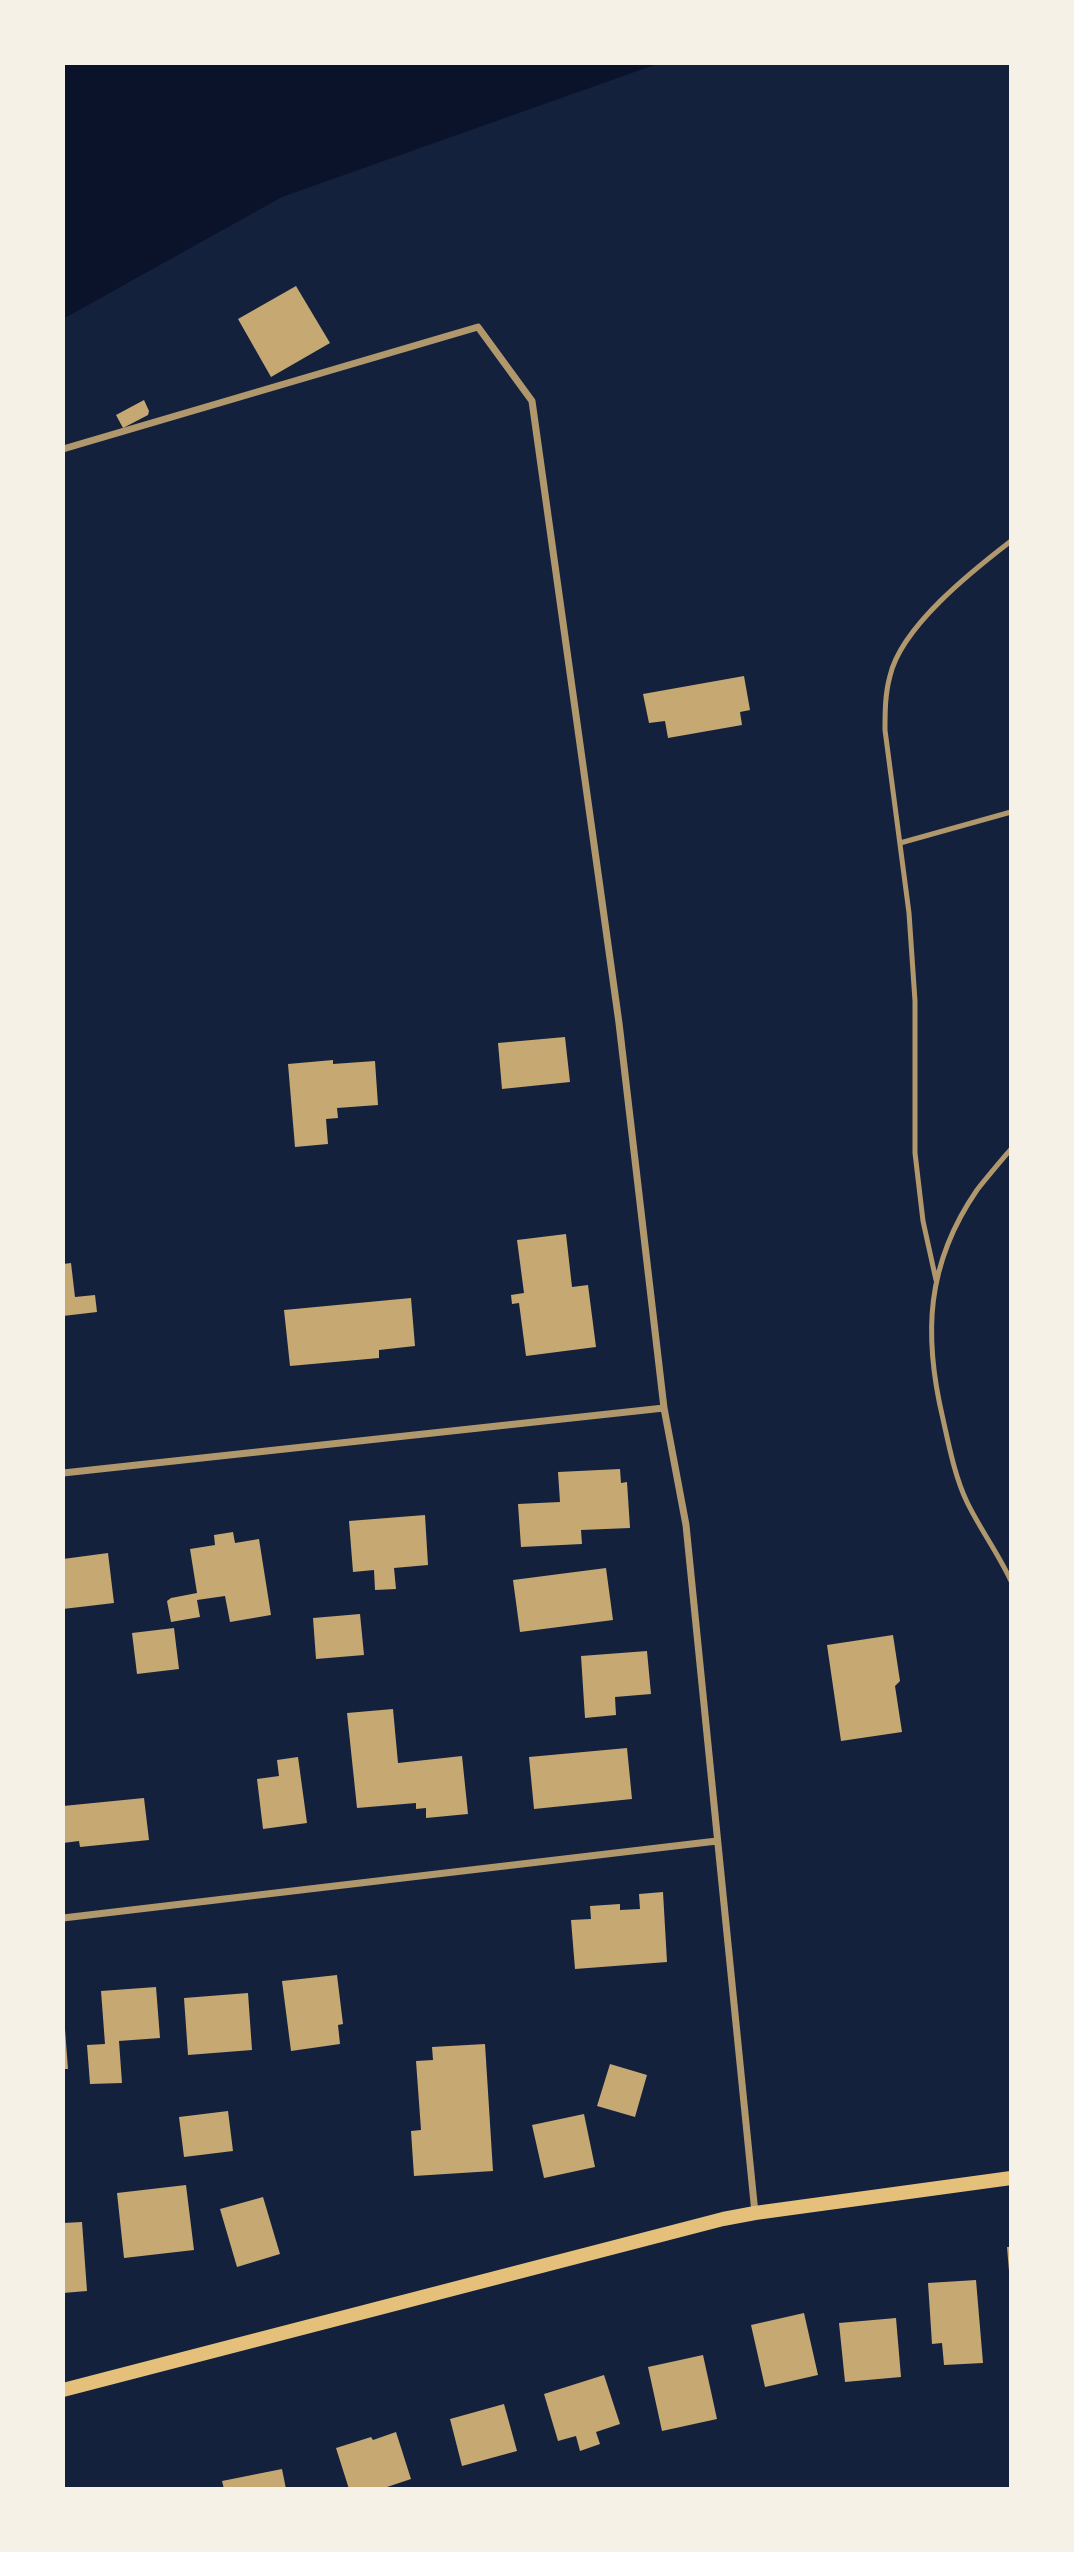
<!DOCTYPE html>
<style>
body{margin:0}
#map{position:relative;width:1074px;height:2552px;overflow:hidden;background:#14213d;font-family:"Times New Roman",serif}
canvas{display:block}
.frame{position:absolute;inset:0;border:65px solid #f6f1e7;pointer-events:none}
</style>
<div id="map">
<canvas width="1074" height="2552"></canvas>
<div class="frame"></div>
</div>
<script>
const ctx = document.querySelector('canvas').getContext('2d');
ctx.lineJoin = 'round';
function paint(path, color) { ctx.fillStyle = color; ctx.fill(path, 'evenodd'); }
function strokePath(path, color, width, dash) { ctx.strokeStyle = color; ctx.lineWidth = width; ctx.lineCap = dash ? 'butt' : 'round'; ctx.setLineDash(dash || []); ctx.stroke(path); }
paint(new Path2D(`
 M63 63H660L282 197 63 319Z`), '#0b132b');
paint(new Path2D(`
 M296 286 330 343 271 377 238 319Z
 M144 400 149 411 148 415 123 428 116 415Z
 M744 676 750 710 740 712 742 725 668 738 665 721 649 723 643 694Z
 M565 1037 570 1082 502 1089 498 1043Z
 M333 1060V1064L375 1061 378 1105 337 1108 338 1118 326 1119 328 1144 295 1147 288 1064Z
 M566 1234 572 1287 588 1285 596 1347 526 1356 519 1303 512 1304 511 1295 524 1293 517 1240Z
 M71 1263 75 1297 95 1295 97 1312 63 1316V1264Z
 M411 1298 415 1346 379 1350V1358L290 1366 284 1310Z
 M620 1469 621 1483 627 1482 630 1528 581 1530 582 1544 521 1547 518 1504 560 1502 558 1472Z
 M425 1515 428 1565 394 1568 396 1589 375 1590 374 1570 353 1572 349 1521Z
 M233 1532 235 1543 259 1539 271 1615 230 1622 225 1596 197 1600 200 1617 171 1622 167 1601 171 1598 197 1593 190 1549 215 1545 214 1535Z
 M108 1553 114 1603 63 1609V1559Z
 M606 1568 613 1620 520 1632 513 1580Z
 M360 1614 364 1655 316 1659 313 1618Z
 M174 1628 179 1669 137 1674 132 1633Z
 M893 1635 900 1681 895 1686 902 1732 841 1741 827 1645Z
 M647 1651 651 1694 615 1697 616 1715 585 1718 581 1656Z
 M393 1709 398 1763 462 1756 468 1814 426 1818V1808L416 1809V1803L357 1808 347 1713Z
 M627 1748 632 1799 534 1809 529 1757Z
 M298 1757 307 1823 263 1829 257 1779 279 1776 277 1760Z
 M144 1798 149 1840 80 1847 79 1841 63 1843V1806Z
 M663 1892 667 1962 575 1969 571 1920 591 1919 590 1906 620 1904V1910L640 1909 639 1894Z
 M337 1975 343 2024 338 2025 340 2044 291 2051 282 1981Z
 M156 1987 160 2038 119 2041 122 2083 90 2084 87 2045 105 2044 101 1991Z
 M248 1993 252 2050 188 2055 184 1998Z
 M65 2029 68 2069H63V2030Z
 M485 2044 493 2171 414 2176 411 2131 421 2130 416 2061 433 2060 432 2047Z
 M610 2064 647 2075 635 2117 597 2106Z
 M228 2111 233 2151 184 2157 179 2117Z
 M584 2114 595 2167 544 2178 532 2125Z
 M186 2185 194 2250 124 2258 117 2193Z
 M263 2197 280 2254 237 2267 220 2209Z
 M82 2222 87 2291 63 2293V2223Z
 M1007 2247H1011V2271H1009Z
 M976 2280 983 2363 944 2365 942 2343 932 2344 928 2283Z
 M804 2313 818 2375 765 2387 751 2325Z
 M896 2318 901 2377 845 2382 839 2323Z
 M703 2355 717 2419 662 2431 648 2367Z
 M604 2375 620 2424 596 2432 600 2444 580 2451 576 2436 558 2441 544 2394Z
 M504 2404 517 2451 462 2466 450 2419Z
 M396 2432 411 2479 381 2489H349L336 2448 371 2437 373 2440Z
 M282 2469 286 2489H224L222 2481Z`), '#c6a872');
strokePath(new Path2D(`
 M900 843 1011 812
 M1011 1149C1000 1162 988 1176 977 1190 926 1264 923 1335 943 1419 949 1446 955 1477 967 1502 980 1529 998 1553 1011 1581
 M936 1280 923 1221 915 1153V1001L909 913 885 730C885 712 885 694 890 676 901 627 972 571 1011 541`), '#b1986c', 5);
strokePath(new Path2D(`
 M63 449 478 327 532 401 619 1023 664 1408 686 1525 755 2213
 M63 1473 664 1408
 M63 1918 717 1841`), '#b1986c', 7);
strokePath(new Path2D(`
 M63 2390 723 2219 755 2213 1011 2178`), '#e5c07b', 14);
</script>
